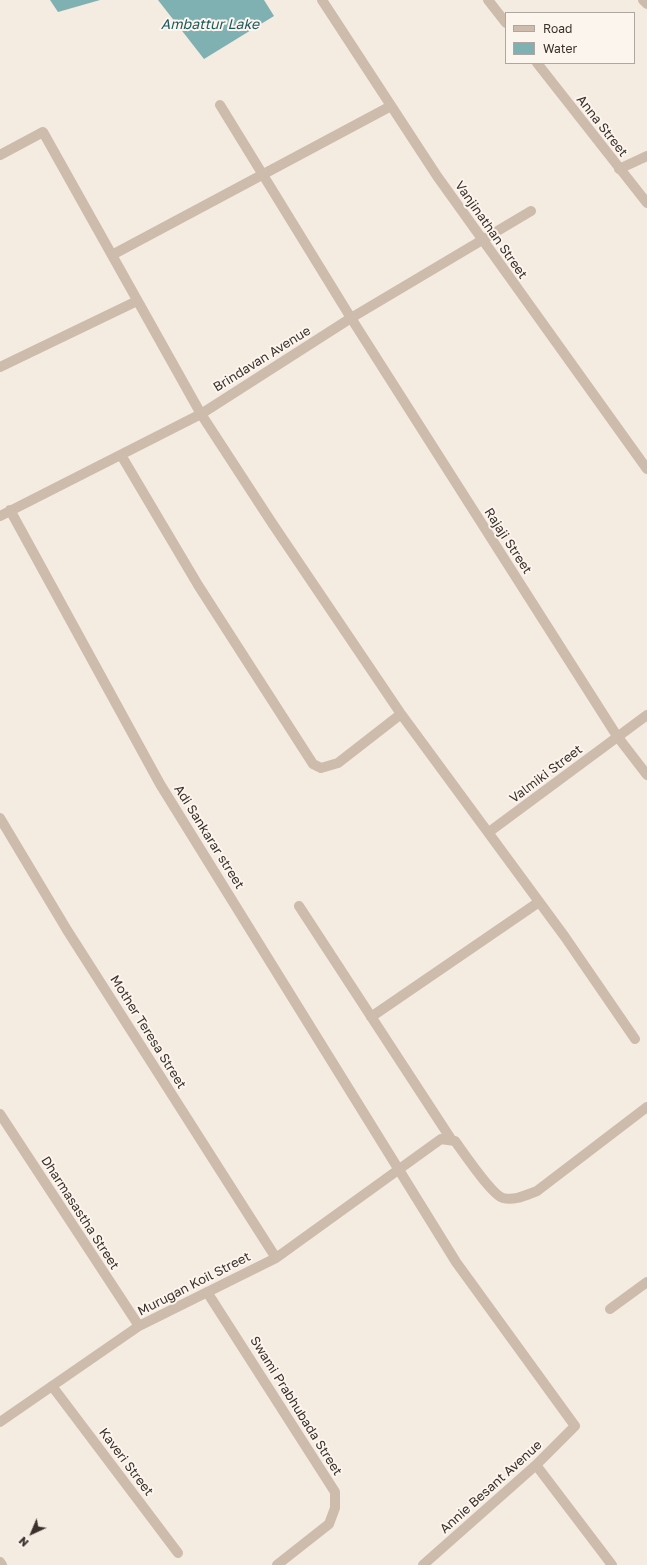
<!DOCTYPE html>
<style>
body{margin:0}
#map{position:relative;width:647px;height:1565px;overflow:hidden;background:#f4ebe1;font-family:"Golos Text",sans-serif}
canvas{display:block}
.legend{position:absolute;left:505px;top:12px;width:130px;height:52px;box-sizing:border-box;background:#fbf5ee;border:1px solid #aea6a0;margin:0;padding:5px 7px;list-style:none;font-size:12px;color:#3b302b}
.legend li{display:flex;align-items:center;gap:8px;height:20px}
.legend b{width:20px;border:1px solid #aea6a0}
.north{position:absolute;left:12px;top:1513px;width:40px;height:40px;-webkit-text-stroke:3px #fbf5ee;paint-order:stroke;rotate:224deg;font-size:11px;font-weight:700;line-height:16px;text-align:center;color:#3b302b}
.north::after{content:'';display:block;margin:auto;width:14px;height:18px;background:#3b302b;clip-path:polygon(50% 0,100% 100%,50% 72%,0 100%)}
</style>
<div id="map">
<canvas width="647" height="1565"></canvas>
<ul class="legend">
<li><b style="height:5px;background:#cdbbac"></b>Road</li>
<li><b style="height:11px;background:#7fb0b2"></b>Water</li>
</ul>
<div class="north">N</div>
</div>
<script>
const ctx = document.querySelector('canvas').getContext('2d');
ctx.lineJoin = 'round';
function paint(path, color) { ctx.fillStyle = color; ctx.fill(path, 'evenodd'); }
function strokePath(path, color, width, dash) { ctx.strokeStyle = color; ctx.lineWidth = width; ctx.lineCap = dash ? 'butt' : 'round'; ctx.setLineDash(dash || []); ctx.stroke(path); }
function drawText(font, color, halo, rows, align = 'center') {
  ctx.font = font + ' "Golos Text",sans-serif'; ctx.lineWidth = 4; ctx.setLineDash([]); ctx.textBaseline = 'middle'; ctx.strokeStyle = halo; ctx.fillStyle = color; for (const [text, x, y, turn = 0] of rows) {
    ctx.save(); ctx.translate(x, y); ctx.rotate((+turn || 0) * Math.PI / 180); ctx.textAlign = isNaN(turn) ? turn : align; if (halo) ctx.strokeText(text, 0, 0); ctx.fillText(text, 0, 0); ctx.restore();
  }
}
paint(new Path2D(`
 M50 0H100L58 12Z
 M158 0H264L274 16 204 59Z`), '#7fb0b2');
strokePath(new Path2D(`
 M322 0 437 176 647 469
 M488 0 506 23
 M643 0 647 4
 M537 63 647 203
 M220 105 351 318 617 736 647 775
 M0 155 43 132 201 414 272 523 401 714 565 937 635 1039
 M619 169 647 156
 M112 255 391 106
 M0 367 137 301
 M121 455 198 585 313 764 321 768 338 763 401 714
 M10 510 160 784 456 1262 575 1426 536 1465 423 1565
 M0 516 201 414 351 318 531 211
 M0 818 67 930 276 1258
 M489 832 647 715
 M299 906 451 1139
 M371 1017 539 902
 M0 1114 139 1326
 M207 1292 335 1492V1508L329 1524 277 1565
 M610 1309 647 1282
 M52 1386 178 1553
 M0 1422 139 1326 276 1258 441 1139 455 1141C463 1152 492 1195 503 1198 515 1201 526 1195 537 1191L647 1107
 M536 1465 612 1565
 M0 1562 2 1565`), '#cdbbac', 10);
drawText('13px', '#3b302b', '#fbf5ee', [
 ["Anna Street",602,126,52],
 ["Vanjinathan Street",491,230,55],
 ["Brindavan Avenue",262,359,-32],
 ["Rajaji Street",508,541,57],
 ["Valmiki Street",546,774,-37],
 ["Adi Sankarar street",209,837,58],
 ["Mother Teresa Street",148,1032,58],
 ["Dharmasastha Street",80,1213,57],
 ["Murugan Koil Street",194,1284,-27],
 ["Swami Prabhubada Street",296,1406,58],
 ["Kaveri Street",126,1462,53],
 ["Annie Besant Avenue",491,1487,-42]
]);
drawText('italic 14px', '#1f5a5e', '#fbf5ee', [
 ["Ambattur Lake",210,25]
]);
</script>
